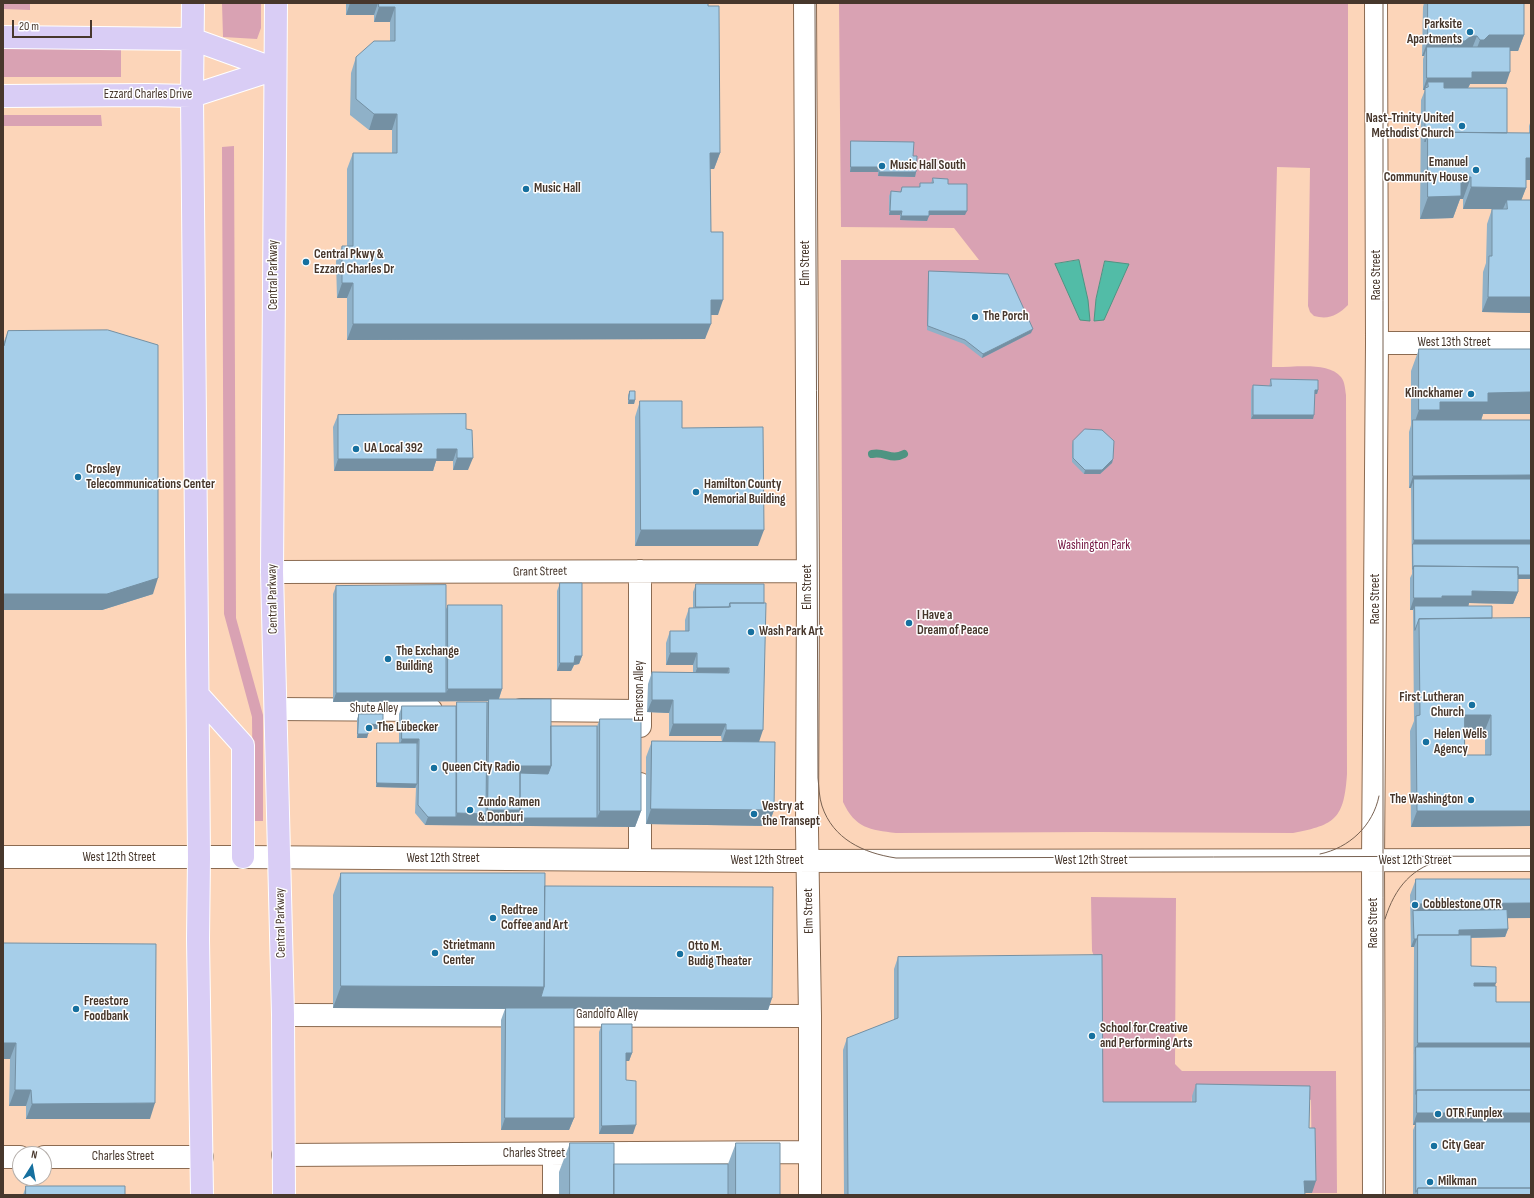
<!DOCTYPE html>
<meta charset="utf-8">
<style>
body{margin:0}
#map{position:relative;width:1534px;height:1198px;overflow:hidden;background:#fcd5b9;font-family:"Sofia Sans Condensed",sans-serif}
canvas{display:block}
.frame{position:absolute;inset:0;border:4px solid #47372c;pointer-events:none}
.north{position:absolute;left:12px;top:1146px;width:40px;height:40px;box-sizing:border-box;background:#fff;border:1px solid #b5afab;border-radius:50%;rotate:11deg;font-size:11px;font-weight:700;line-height:16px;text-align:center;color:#47372c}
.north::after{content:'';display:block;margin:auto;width:14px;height:18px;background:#16709f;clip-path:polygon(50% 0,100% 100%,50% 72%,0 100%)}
.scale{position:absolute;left:12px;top:20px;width:80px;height:18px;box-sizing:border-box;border:2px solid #47372c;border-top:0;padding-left:5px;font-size:12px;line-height:14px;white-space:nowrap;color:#47372c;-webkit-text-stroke:3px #fff;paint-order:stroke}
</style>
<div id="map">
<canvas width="1534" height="1198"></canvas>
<div class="frame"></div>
<div class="north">N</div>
<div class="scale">20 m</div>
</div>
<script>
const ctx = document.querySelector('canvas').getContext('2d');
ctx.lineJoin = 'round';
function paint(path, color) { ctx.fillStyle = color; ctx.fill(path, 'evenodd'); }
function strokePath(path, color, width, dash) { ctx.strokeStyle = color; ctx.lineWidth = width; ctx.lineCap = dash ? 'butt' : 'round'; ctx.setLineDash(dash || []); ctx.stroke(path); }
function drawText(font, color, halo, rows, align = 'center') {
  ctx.font = font + ' "Sofia Sans Condensed",sans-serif'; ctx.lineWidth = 3; ctx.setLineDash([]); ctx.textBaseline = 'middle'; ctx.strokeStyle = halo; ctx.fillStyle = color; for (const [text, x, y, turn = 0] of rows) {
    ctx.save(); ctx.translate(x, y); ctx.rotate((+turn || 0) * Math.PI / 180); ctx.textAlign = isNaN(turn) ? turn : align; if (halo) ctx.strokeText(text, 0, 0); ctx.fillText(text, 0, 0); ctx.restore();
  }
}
paint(new Path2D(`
 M3 3H30V10L3 9Z
 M222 3H261V28L257 39 223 37Z
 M839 3H1348V305C1338 315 1329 320 1314 316L1310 312 1308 306 1310 168 1277 167 1272 367C1292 368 1328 361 1341 377 1345 382 1345 389 1346 395L1347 774C1344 818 1336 825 1293 833L1095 832 896 833C870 830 855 828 843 802L841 260H979L954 228 841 227Z
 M3 47H121V77H3Z
 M3 115H101L102 126H3Z
 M234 146 236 618 263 715V821H253L252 717 224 614 222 147Z
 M1091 897 1176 898 1175 1064 1182 1071H1336L1337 1193H1312L1311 1100 1305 1098 1192 1096 1191 1114 1099 1115 1098 967 1092 951Z`), '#d9a2b3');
const water = new Path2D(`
 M1079 260 1088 300 1090 321 1080 320 1055 264Z
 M1105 261 1129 264 1104 320 1094 321 1096 299Z`);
paint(water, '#52bca7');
strokePath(water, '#4f9482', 1);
strokePath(new Path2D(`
 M872 454C885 451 891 461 904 454`), '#4f9482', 8);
const minor = new Path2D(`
 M805 3 808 589 807 830 810 1016V1195
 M1377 343H1531
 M272 572 808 571
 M276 709 431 710
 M521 710 640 711
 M640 726V571
 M3 857H243L775 861 1531 860
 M640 859V784
 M283 1015 810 1016
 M283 1155 810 1152
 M3 1157H20
 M44 1157H202
 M554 1195V1154
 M1374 1195 1373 861 1377 343 1376 3`);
const major = new Path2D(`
 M193 3 192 96 199 858 198 939 202 1195
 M276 3 272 572 283 1015 284 1195
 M3 37 192 39 275 69
 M3 96 147 95 192 96 275 69
 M198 695 243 745V857`);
strokePath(minor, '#8c6b51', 24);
strokePath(major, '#fff', 24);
strokePath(minor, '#fff', 22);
strokePath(major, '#d9cdf5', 22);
strokePath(new Path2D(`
 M815 3 818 778C819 787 819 797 822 806 833 839 863 853 896 858L1531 856
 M1320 854C1349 848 1373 826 1379 796
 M1385 919C1395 887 1412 867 1445 859
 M1383 1195V3`), '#776151', 1);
paint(new Path2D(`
 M346 3H708L720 153 714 169H710L711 232 718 315H711L705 339 347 340V298H337L336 261 342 246H347V169L353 153H392V130H369L350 115 351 73 356 57 390 41V22H374V15H346Z
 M1414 3H1524V35L1518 51H1510L1506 84H1470L1468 88 1507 133H1529V126L1531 120V180H1526V188L1521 200H1531V313L1482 312 1483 272 1486 263 1487 224 1492 209H1463V199H1460L1453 218 1420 219 1421 100 1425 90H1423V59L1424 56H1422L1423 7 1424 3Z
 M851 141 913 156 916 172 915 177 878 176V172H850V145Z
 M933 178 948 184 965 215H929L927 221 900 220V215H889V196L891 191 900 192 902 187H919L920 183H931Z
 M929 271 1031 333 982 358 964 344 927 330 928 275Z
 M8 331 153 594 102 610H3V344Z
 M1419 349H1531V414H1483L1481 420H1531V578L1518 579V592L1513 604 1469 603 1468 606 1492 618 1531 826 1411 827 1410 731 1414 721 1413 610H1410V578L1412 574 1411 488H1409V432L1411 425V371ZM1485 730V755H1465V731Z
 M1271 379 1318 390 1317 394H1315L1313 419H1251V390L1253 385 1269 386Z
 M630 391 635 400 634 404H628V395Z
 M640 401 682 428 758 546H635V417Z
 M338 415 466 429 468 470H453V461H436L433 471H334L333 427Z
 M1073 441 1113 459 1112 463 1100 474H1084L1072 462V445Z
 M560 583 582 656 579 664 574 665 571 671H557V591Z
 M696 584H764L759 742 774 810 768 826 646 824V757L652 741 722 742 721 736H669V713L647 712 648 684 652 672H693V665H666V643L670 631H685V620L689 608H693V592Z
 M336 586 446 609 448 605 502 689 499 699 551 726H597L600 719 641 811 635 827 425 825 415 813 416 788H415L376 787V748L377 743H399V714L402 706H456L457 702H487L488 701 333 702V594Z
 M359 714 383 725 381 729H369L367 738H357V719Z
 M341 873 545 886 772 998 768 1010 574 1009V1118L569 1130H501V1020L505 1009 333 1008V895Z
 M1416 879H1531V918H1507L1508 929 1505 937 1471 938V966L1495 986 1496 1002 1531 1195H1413V1130L1415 1125H1413L1414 947H1411L1410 895Z
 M3 943 150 1119H26V1106H9L10 1059H3Z
 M898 957 1103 1102H1192V1096L1196 1084 1309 1128 1312 1193H1305V1195H844L843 1050 847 1038 894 1020V969Z
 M602 1024 632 1053 629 1061H626V1080L633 1134H599V1032Z
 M570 1143 614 1164H728L736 1143 780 1195H559V1172Z
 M26 1186 125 1195H23Z`), '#8fb1c8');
paint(new Path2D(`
 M350 3H378L374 15H346Z
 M379 7H395L390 22H374Z
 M1489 35H1524L1518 51H1483L1474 56 1480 40Z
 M1471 36H1477L1471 51 1427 47 1424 56H1422L1428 41Z
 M1472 72H1510L1506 84H1470L1467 90 1428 87V82L1425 89V88V90H1423L1427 78Z
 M374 114H397L392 130H369Z
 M710 153H720L714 169H704Z
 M1526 158H1531V180H1518Z
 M851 167H879L878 172H850Z
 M879 172H916L915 177 878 176Z
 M1461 177H1471L1463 199H1460L1453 218 1420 219 1428 197Z
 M1471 187 1526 188 1518 209 1507 200 1503 209H1463Z
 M890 211H902L900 215H889Z
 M929 211H967L965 215H927Z
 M901 216H929L927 221 900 220Z
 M342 283H353L347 298H337Z
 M1488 297H1531V313L1482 312Z
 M711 300H723L718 315H706Z
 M353 324H711L705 339 347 340Z
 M1033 329 1031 333 982 358 983 354Z
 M1315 390H1318L1317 394H1313Z
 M1531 392V414H1483L1480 424 1413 427 1419 410 1440 402 1488 393Z
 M629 400H635L634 404H628Z
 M1253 415H1314L1313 419H1251Z
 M437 449H457L453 461H436L433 471H334L338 459Z
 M457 458H473L468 470H453Z
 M1113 459 1112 463 1100 474H1084L1085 470Z
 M1531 475V480L1414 479 1411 488H1409L1413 476Z
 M641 530H764L758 546H635Z
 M1414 540H1531V548L1413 544Z
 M1414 575H1531V579H1414Z
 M158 578 153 594 102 610H3V594Z
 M1472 591 1518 592 1513 604 1469 603 1468 608 1415 606 1413 610H1410L1414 598 1442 596Z
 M670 653H697L693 665H666Z
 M575 656H582L579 664 574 665 571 671H557L560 663Z
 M697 668H729L725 680H693Z
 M448 689H502L498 701 489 699 488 701 333 702 336 693H446Z
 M652 700H673L669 713 647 712Z
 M1465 715H1491L1485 730 1459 731Z
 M369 724 383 725 381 729H367Z
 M673 724H726L721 736H669Z
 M726 730H763L759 742H722Z
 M358 734H368L367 738H357Z
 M402 739H419L416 748 399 747Z
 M520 766H551L545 782 517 781Z
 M377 783 417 784 415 788 376 787Z
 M651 809 774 810 768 826 646 824Z
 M488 810H520L597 818 600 811H641L635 827 425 825 428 817H456L457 813 486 814Z
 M1417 811H1531V826L1411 827Z
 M1531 903V918L1413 919V911L1416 904Z
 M1508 929 1505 937 1456 938 1459 930Z
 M1414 939H1417L1414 947H1411Z
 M1474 983H1496L1492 995H1470Z
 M341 986 544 987 772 998 768 1010 333 1008Z
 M3 1043H16L10 1059H3Z
 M1418 1043H1531V1055L1416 1047 1413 1055Z
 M626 1053H632L629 1061H623Z
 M15 1090H31L26 1106H9Z
 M155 1103 150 1119H26L32 1104Z
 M1417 1113H1531V1125L1416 1122 1415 1125H1413Z
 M505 1118H574L569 1130H501Z
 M636 1125 633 1134H599L602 1126Z
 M1304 1181H1316L1312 1193H1300Z`), '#7490a3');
const building = new Path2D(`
 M379 3H708V6H719L720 153H710L711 232H723V300H711V324H353V283H342V246H353V153H397V114H374L356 99V57L374 41H395V7H379Z
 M1428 3H1524V35H1489L1484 40H1480L1477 36H1471L1465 41H1428Z
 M1427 47H1510V72H1472V78H1427Z
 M1428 82H1444V88H1507V133L1428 132 1425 142V88L1428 87Z
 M1428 132 1531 133V158H1526V188L1471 187V177H1461V196L1428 197Z
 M851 141 914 142 913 156H917L916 172H879V167H851Z
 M933 178 948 179V184H967V211H929V216H901L902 211H890L891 191 901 192 902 187H920V183H933Z
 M1507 200H1531V297H1488L1489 256H1492V209H1507Z
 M929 271 1008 274 1033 329 983 354 965 340 928 326Z
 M108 330 158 345V578L107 594H3V346H4L8 331Z
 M1419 349H1531V392L1488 393V402H1440V410H1419Z
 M1271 379 1318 380V390H1315L1314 415H1253V385L1271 386Z
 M630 391H635V400H629Z
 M640 401H682V428L763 427 764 530H641Z
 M466 414V429L472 430 473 458H457V449H437V459H338V415Z
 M1413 420H1531V475L1413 476Z
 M1085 429 1102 430 1114 441 1113 459 1102 470H1085L1073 458V441Z
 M1414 479H1531V540H1414Z
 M1413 544H1531V575H1518V567L1414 566 1413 569Z
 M1414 566 1518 567V592L1472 591V596H1442V598H1414Z
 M560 583H582V656H575L574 663H560Z
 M696 584H764V603H730L729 607H696Z
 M446 585V693H336V586Z
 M730 603H766L763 730H726V724H673V700H652V672L729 673V668H697V653H670V631H689V608L730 607Z
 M448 605H502V689H448Z
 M1415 606H1492V618L1419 619 1415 630Z
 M1531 618V811H1417L1416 716 1420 715 1419 619ZM1465 715H1491V755H1465Z
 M489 699H551V766H520V810H488Z
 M457 702H487L486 814 457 813Z
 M402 706H456V817H428L418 805 419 739H402Z
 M359 714H383V725L369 724 368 734H358Z
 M600 719H641V811H600Z
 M551 726H597V818H517L520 810V773L548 774 551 766Z
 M652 741 775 742 774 810 651 809Z
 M377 743H417V784L377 783Z
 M341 873H545L544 987 341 986Z
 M1416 879H1531V903L1416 904Z
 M545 886 773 887 772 998 541 997 544 987Z
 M1507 910 1508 929 1459 930V935H1418L1417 939H1414L1413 911Z
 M1418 935H1471V966L1496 967V983H1474V986H1496V1002H1531V1043H1418Z
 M3 943 156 944 155 1103 32 1104 31 1090H15L16 1043H3Z
 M1102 955 1103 1102H1196V1084L1310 1086 1309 1128H1315L1316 1181H1304L1305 1195H848L847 1038 898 1018V957Z
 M506 1008H574V1118H505Z
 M602 1024H632V1053H626V1080L636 1081V1125L602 1126Z
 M1416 1047H1531V1090H1417L1416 1094Z
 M1417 1090H1531V1113H1417Z
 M1416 1122H1531V1188H1418L1416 1192Z
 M570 1143H614V1195H570Z
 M736 1143H780V1195H736Z
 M614 1164H728V1195H614Z
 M26 1186H125V1195H26Z
 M1418 1188H1531V1195H1418Z`);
paint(building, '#a6cee9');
strokePath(building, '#7490a3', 1);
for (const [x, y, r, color] of [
 [1470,32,4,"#16709f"],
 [1462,126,4,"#16709f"],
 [882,166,4,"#16709f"],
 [1476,170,4,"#16709f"],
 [526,189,4,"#16709f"],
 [306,262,4,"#16709f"],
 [975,317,4,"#16709f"],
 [1471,394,4,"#16709f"],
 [356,449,4,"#16709f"],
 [78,477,4,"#16709f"],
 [696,492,4,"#16709f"],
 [909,623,4,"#16709f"],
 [751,632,4,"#16709f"],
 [388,659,4,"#16709f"],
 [1472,705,4,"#16709f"],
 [369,728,4,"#16709f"],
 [1426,742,4,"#16709f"],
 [434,768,4,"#16709f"],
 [1471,800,4,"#16709f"],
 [470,810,4,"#16709f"],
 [754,814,4,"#16709f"],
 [1415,905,4,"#16709f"],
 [493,918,4,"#16709f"],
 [435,953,4,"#16709f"],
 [680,954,4,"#16709f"],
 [76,1009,4,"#16709f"],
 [1092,1036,4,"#16709f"],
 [1438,1114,4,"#16709f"],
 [1434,1146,4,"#16709f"],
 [1430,1182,4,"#16709f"]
]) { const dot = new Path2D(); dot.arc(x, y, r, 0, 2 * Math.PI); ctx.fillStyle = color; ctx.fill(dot); strokePath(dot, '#fff', 1.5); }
drawText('bold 13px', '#47372c', '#fff', [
 ["Parksite",1462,25,"right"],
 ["Apartments",1462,40,"right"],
 ["Nast-Trinity United",1454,119,"right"],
 ["Methodist Church",1454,134,"right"],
 ["Emanuel",1468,163,"right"],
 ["Community House",1468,178,"right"],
 ["Music Hall South",890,166],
 ["Music Hall",534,189],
 ["Central Pkwy &",314,255],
 ["Ezzard Charles Dr",314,270],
 ["The Porch",983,317],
 ["Klinckhamer",1463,394,"right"],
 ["UA Local 392",364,449],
 ["Crosley",86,470],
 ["Telecommunications Center",86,485],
 ["Hamilton County",704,485],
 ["Memorial Building",704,500],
 ["I Have a",917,616],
 ["Dream of Peace",917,631],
 ["Wash Park Art",759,632],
 ["The Exchange",396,652],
 ["Building",396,667],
 ["First Lutheran",1464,698,"right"],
 ["Church",1464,713,"right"],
 ["The Lübecker",377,728],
 ["Helen Wells",1434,735],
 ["Agency",1434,750],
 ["Queen City Radio",442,768],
 ["The Washington",1463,800,"right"],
 ["Zundo Ramen",478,803],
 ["& Donburi",478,818],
 ["Vestry at",762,807],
 ["the Transept",762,822],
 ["Cobblestone OTR",1423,905],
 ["Redtree",501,911],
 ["Coffee and Art",501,926],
 ["Strietmann",443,946],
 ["Center",443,961],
 ["Otto M.",688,947],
 ["Budig Theater",688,962],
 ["Freestore",84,1002],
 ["Foodbank",84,1017],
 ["School for Creative",1100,1029],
 ["and Performing Arts",1100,1044],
 ["OTR Funplex",1446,1114],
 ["City Gear",1442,1146],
 ["Milkman",1438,1182]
], 'left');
drawText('13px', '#47372c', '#fff', [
 ["Ezzard Charles Drive",148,95],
 ["Elm Street",806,263,-90],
 ["Central Parkway",274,275,-90],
 ["Race Street",1377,275,-90],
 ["West 13th Street",1454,343],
 ["Grant Street",540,572,-1],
 ["Elm Street",808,587,-90],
 ["Central Parkway",273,599,-91],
 ["Race Street",1376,599,-90],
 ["Emerson Alley",640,691,-90],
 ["Shute Alley",374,709],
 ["West 12th Street",119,858],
 ["West 12th Street",443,859],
 ["West 12th Street",767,861],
 ["West 12th Street",1091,861],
 ["West 12th Street",1415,861],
 ["Elm Street",809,911,-91],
 ["Central Parkway",281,923,-91],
 ["Race Street",1374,923,-90],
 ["Gandolfo Alley",607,1015],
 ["Charles Street",534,1154],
 ["Charles Street",123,1157]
]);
drawText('13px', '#71113e', '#fff', [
 ["Washington Park",1094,546]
]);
</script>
